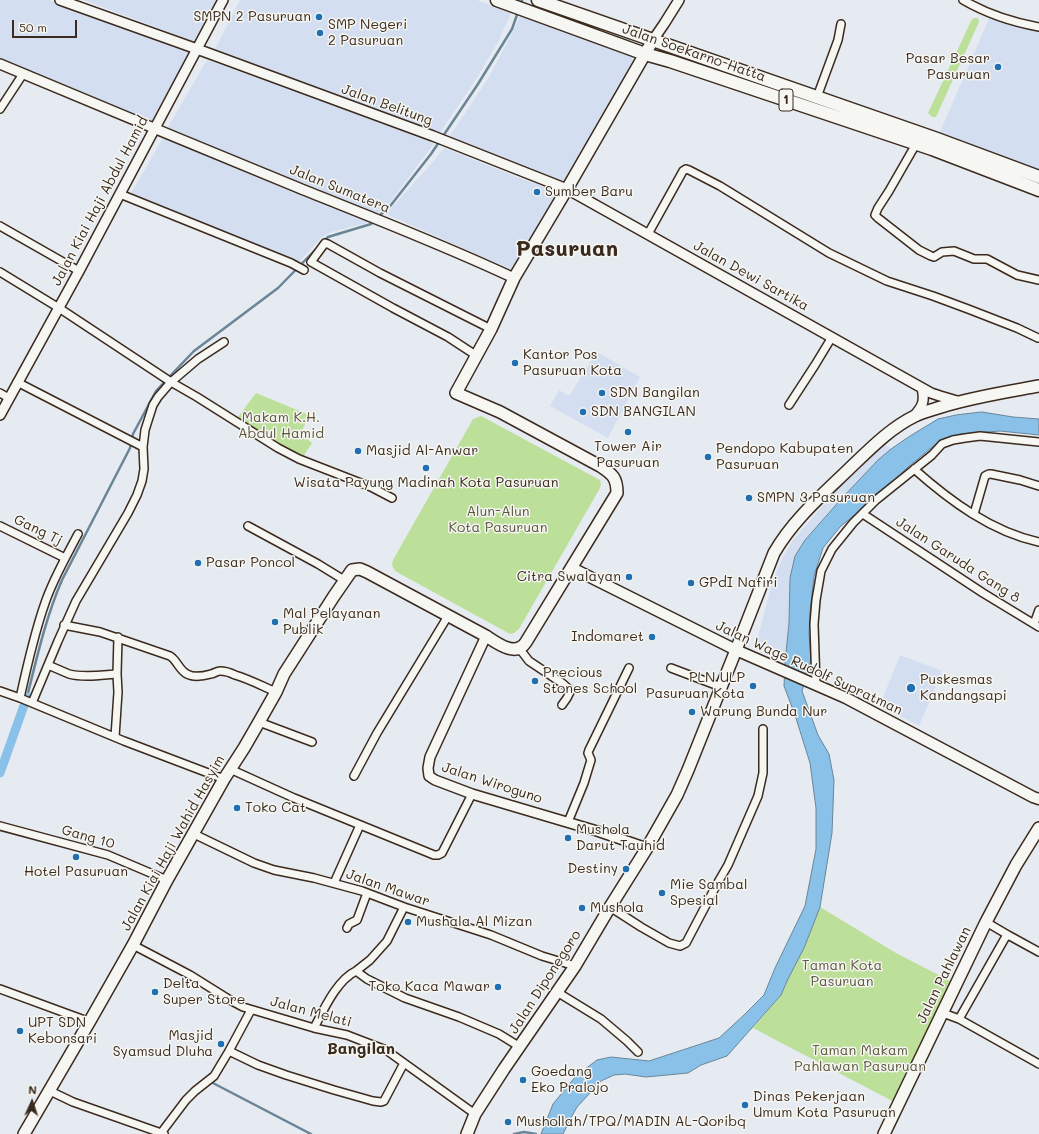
<!DOCTYPE html>
<style>
body{margin:0}
#map{position:relative;width:1039px;height:1134px;overflow:hidden;background:#e6ebf1;font-family:Mali,sans-serif}
canvas{display:block}
.north{position:absolute;left:12px;top:1082px;width:40px;height:40px;-webkit-text-stroke:3px #f6f6f2;paint-order:stroke;rotate:3deg;font-size:11px;font-weight:700;line-height:16px;text-align:center;color:#3b2a1e}
.north::after{content:'';display:block;margin:auto;width:14px;height:18px;background:#3b2a1e;clip-path:polygon(50% 0,100% 100%,50% 72%,0 100%)}
.scale{position:absolute;left:12px;top:20px;width:65px;height:18px;box-sizing:border-box;border:2px solid #3b2a1e;border-top:0;padding-left:5px;font-size:12px;line-height:14px;white-space:nowrap;color:#3b2a1e;-webkit-text-stroke:3px #f6f6f2;paint-order:stroke}
</style>
<div id="map">
<canvas width="1039" height="1134"></canvas>
<div class="north">N</div>
<div class="scale">50 m</div>
</div>
<script>
const ctx = document.querySelector('canvas').getContext('2d');
ctx.lineJoin = 'round';
function paint(path, color) { ctx.fillStyle = color; ctx.fill(path, 'evenodd'); }
function strokePath(path, color, width, dash) { ctx.strokeStyle = color; ctx.lineWidth = width; ctx.lineCap = dash ? 'butt' : 'round'; ctx.setLineDash(dash || []); ctx.stroke(path); }
function drawText(font, color, halo, rows, align = 'center') {
  ctx.font = font + ' Mali,sans-serif'; ctx.lineWidth = 3; ctx.setLineDash([]); ctx.textBaseline = 'middle'; ctx.strokeStyle = halo; ctx.fillStyle = color; for (const [text, x, y, turn = 0] of rows) {
    ctx.save(); ctx.translate(x, y); ctx.rotate((+turn || 0) * Math.PI / 180); ctx.textAlign = isNaN(turn) ? turn : align; if (halo) ctx.strokeText(text, 0, 0); ctx.fillText(text, 0, 0); ctx.restore();
  }
}
paint(new Path2D(`
 M1 0H49L198 55 159 127 0 60V1Z
 M84 0H226L203 45Z
 M240 0H477L511 13 498 42 475 81 439 134 215 49Z
 M524 14 628 51 634 62 568 181H559L449 137 489 77 513 32 519 18Z
 M991 14 1039 28V176L937 139Z
 M207 60 435 142 391 201 376 215 167 129Z
 M163 138 371 220 370 222 331 232 322 237 297 264 130 195Z
 M444 148 522 179 555 190 557 196 515 271 386 214 432 163Z
 M597 352 640 377 608 438 550 406 559 390 569 396Z
 M883 443 891 449 878 460 841 498 805 539 795 556 790 578 789 623 785 657 756 644 773 580 783 557 793 540 835 492Z
 M900 655 942 671 919 726 880 705Z`), '#d3def0');
paint(new Path2D(`
 M975 18H978L979 22 936 117H932L928 113 972 19Z
 M256 393 309 415 302 431 308 433 307 439 312 443 301 460 235 421Z
 M481 416 600 480 601 484 600 488 519 629 514 633 510 634 395 571 392 565 393 560 473 419Z
 M820 907 896 953 956 984 896 1103 753 1028 781 995 788 979 804 948 815 921Z`), '#bcdf99');
const water = new Path2D(`
 M982 412 1013 417 1039 419V435L1000 431 961 434 941 440 908 467 882 492 840 527 823 548 814 576 810 612 809 634 811 660 802 691 818 735 829 754 834 780 832 833 820 907 815 920 804 948 788 979 781 995 727 1056 701 1065 688 1073 646 1077 625 1074 614 1075 601 1081 577 1107 572 1116 563 1134H541L553 1104 576 1076 597 1060 611 1057 649 1061 719 1038 744 1015 764 995 775 968 805 906 816 849V808L810 763 795 715 784 686 785 663 789 623 790 578 795 556 805 540 842 498 878 460 891 449 910 436 938 419 956 415Z`);
paint(water, '#8ac1e8');
strokePath(water, '#6a8597', 1);
strokePath(new Path2D(`
 M520 6 522 0
 M378 217 391 205 431 154 478 84 512 29 518 12
 M323 242 328 237 371 224 375 221
 M27 697C37 657 46 617 62 580L130 448 133 434 156 391 171 375 194 351 278 288 320 245
 M211 1082 311 1134
 M514 1134 524 1132 536 1134`), '#6a8597', 2.5);
strokePath(new Path2D(`
 M0 773 27 697`), '#8ac1e8', 9);
const minor = new Path2D(`
 M963 0C987 14 1011 22 1039 27
 M817 97 838 40 841 24
 M0 109 23 74
 M916 144 889 191 878 208 875 215 878 218 919 250 931 256 934 257 942 252 954 251 974 259H987L1017 275 1039 280
 M120 194 291 263 304 270
 M0 226 79 271
 M648 234 683 171 686 169 689 170 720 186 829 253 887 281 933 296 968 309 1017 328 1038 338
 M0 272 59 308 171 382 197 397 278 448 299 459 371 487 392 498
 M477 356 448 337 393 308 311 262 325 243 328 244 380 273 491 329
 M17 382 143 447
 M0 393 9 398
 M789 405 815 365 832 337
 M914 469C950 501 992 532 1039 542
 M863 514 983 593 1039 627
 M974 514 985 476 989 474H991L1020 480 1039 486
 M0 526 65 558
 M248 526 318 564 344 580
 M1034 624 1039 610
 M64 625 100 632 170 656C177 660 179 670 187 674 194 678 204 676 211 674 215 673 217 671 220 671 225 671 231 673 235 675 249 679 262 686 276 692
 M519 648 529 661 562 683 570 690V692L567 698 562 705
 M48 665C55 668 62 671 69 674 84 678 102 675 117 674
 M671 668 721 687
 M816 685 814 624 816 600 821 571 832 549 853 523 876 500 932 455 942 444 953 440 965 438 980 436 1039 442
 M0 691 20 698 124 741 224 779
 M20 698C27 666 34 634 45 603 53 579 66 557 78 534
 M32 703 58 641 76 601 128 513 137 495 142 481 144 469 143 447 145 430 153 405 158 397 171 382 198 359 224 342
 M259 722 312 742
 M115 737 118 692 117 674 118 637
 M230 769 294 798 434 855H438L442 853 472 794
 M354 776 377 733 448 616
 M568 822 584 783 591 760 588 753 589 750 629 668
 M0 826 108 855 167 880
 M194 834 254 863 274 870 314 878 362 891 404 907 491 935 542 956 575 966
 M334 883 360 825
 M404 907 387 941 370 960 356 971 367 979 405 998 459 1017 499 1034 520 1047
 M610 907 641 927 669 943 680 946 686 943 717 884 728 865 758 796 763 773V729
 M347 928 349 924 357 920 367 893
 M1008 935 1039 952
 M133 945 190 975 230 1000 243 1007 314 1028 347 1035 386 1050 475 1114
 M0 989 90 1022
 M557 992 601 1019 627 1041 638 1052
 M943 1013 959 1019 1039 1064
 M959 1019 1005 938 1008 935 986 922
 M314 1028C324 1009 337 980 356 971
 M229 1051 258 1065 286 1075 334 1090 373 1101 381 1102 384 1101 404 1063
 M50 1091 73 1102 164 1134
 M161 1133 186 1100 195 1091 214 1076 229 1051 251 1010`);
const tertiary = new Path2D(`
 M60 0 197 49 433 136 567 189 931 393 940 396 957 401
 M653 40 664 24 679 0
 M0 64C100 106 199 147 299 188 371 217 444 245 514 278
 M0 415 79 271 223 0
 M914 416C923 406 925 401 922 388
 M486 636 430 757 428 768 429 776 435 780 472 794 597 831 647 848`);
const secondary = new Path2D(`
 M572 568 736 650 846 698 1033 797 1039 799`);
const primary = new Path2D(`
 M24 1134 91 1019 133 945 167 880 224 779 244 748 259 722 276 692 284 674 334 596 352 570 360 569 367 572 486 636C497 643 516 658 526 642L617 493C617 477 612 474 600 466L500 412 456 393 491 329 514 278 567 189 653 40
 M467 1134 475 1114 504 1069 575 966 610 907 647 848 677 795 688 770 736 650 774 553C793 520 822 495 849 469 869 450 890 428 915 416 923 412 932 410 941 407 973 397 1006 392 1039 386
 M884 1134 986 922 1016 865 1039 828`);
const trunk = new Path2D(`
 M497 0 645 54 670 61 932 149 1039 190
 M538 0 937 139 1039 177`);
strokePath(minor, '#3b2a1e', 10);
strokePath(tertiary, '#3b2a1e', 12);
strokePath(secondary, '#3b2a1e', 13);
strokePath(primary, '#3b2a1e', 14);
strokePath(trunk, '#3b2a1e', 15);
strokePath(minor, '#f6f6f2', 7);
strokePath(tertiary, '#f6f6f2', 9);
strokePath(secondary, '#f6f6f2', 10);
strokePath(primary, '#f6f6f2', 11);
strokePath(trunk, '#f6f6f2', 12);
for (const [x, y, r, color] of [
 [319,17,4,"#1f6fb2"],
 [320,33,4,"#1f6fb2"],
 [998,67,4,"#1f6fb2"],
 [537,192,4,"#1f6fb2"],
 [515,363,4,"#1f6fb2"],
 [602,393,4,"#1f6fb2"],
 [583,412,4,"#1f6fb2"],
 [628,432,4,"#1f6fb2"],
 [358,451,4,"#1f6fb2"],
 [708,457,4,"#1f6fb2"],
 [426,468,4,"#1f6fb2"],
 [749,498,4,"#1f6fb2"],
 [198,563,4,"#1f6fb2"],
 [629,577,4,"#1f6fb2"],
 [691,583,4,"#1f6fb2"],
 [275,622,4,"#1f6fb2"],
 [652,637,4,"#1f6fb2"],
 [535,681,4,"#1f6fb2"],
 [753,686,4,"#1f6fb2"],
 [911,688,5,"#1f6fb2"],
 [692,712,4,"#1f6fb2"],
 [237,808,4,"#1f6fb2"],
 [568,838,4,"#1f6fb2"],
 [76,857,4,"#1f6fb2"],
 [626,869,4,"#1f6fb2"],
 [662,893,4,"#1f6fb2"],
 [582,908,4,"#1f6fb2"],
 [408,922,4,"#1f6fb2"],
 [498,987,4,"#1f6fb2"],
 [155,992,4,"#1f6fb2"],
 [20,1031,4,"#1f6fb2"],
 [221,1044,4,"#1f6fb2"],
 [523,1080,4,"#1f6fb2"],
 [745,1105,4,"#1f6fb2"],
 [508,1122,4,"#1f6fb2"]
]) { const dot = new Path2D(); dot.arc(x, y, r, 0, 2 * Math.PI); ctx.fillStyle = color; ctx.fill(dot); strokePath(dot, '#f6f6f2', 1.5); }
for (const [x, y, w] of [
 [786,100,14]
]) { const box = new Path2D(); box.roundRect(x - w / 2, y - 11, w, 22, 3); ctx.fillStyle = '#f6f6f2'; ctx.fill(box); strokePath(box, '#3b2a1e', 1); }
drawText('bold 13px', '#3b2a1e', null, [
 ["1",786,100]
]);
drawText('14px', '#3b2a1e', '#f6f6f2', [
 ["SMPN 2 Pasuruan",311,17,"right"],
 ["SMP Negeri",328,25],
 ["2 Pasuruan",328,41],
 ["Pasar Besar",990,59,"right"],
 ["Pasuruan",990,75,"right"],
 ["Sumber Baru",545,192],
 ["Kantor Pos",523,355],
 ["Pasuruan Kota",523,371],
 ["SDN Bangilan",610,393],
 ["SDN BANGILAN",591,412],
 ["Tower Air",628,447,"center"],
 ["Pasuruan",628,463,"center"],
 ["Pendopo Kabupaten",716,449],
 ["Pasuruan",716,465],
 ["Masjid Al-Anwar",366,451],
 ["Wisata Payung Madinah Kota Pasuruan",426,483,"center"],
 ["SMPN 3 Pasuruan",757,498],
 ["Pasar Poncol",206,563],
 ["Citra Swalayan",621,577,"right"],
 ["GPdI Nafiri",699,583],
 ["Mal Pelayanan",283,614],
 ["Publik",283,630],
 ["Indomaret",644,637,"right"],
 ["Precious",543,673],
 ["Stones School",543,689],
 ["PLN ULP",745,678,"right"],
 ["Pasuruan Kota",745,694,"right"],
 ["Puskesmas",920,680],
 ["Kandangsapi",920,696],
 ["Warung Bunda Nur",700,712],
 ["Toko Cat",245,808],
 ["Mushola",576,830],
 ["Darut Tauhid",576,846],
 ["Destiny",618,869,"right"],
 ["Hotel Pasuruan",76,872,"center"],
 ["Mie Sambal",670,885],
 ["Spesial",670,901],
 ["Mushola",590,908],
 ["Mushala Al Mizan",416,922],
 ["Delta",163,984],
 ["Super Store",163,1000],
 ["Toko Kaca Mawar",490,987,"right"],
 ["UPT SDN",28,1023],
 ["Kebonsari",28,1039],
 ["Masjid",213,1036,"right"],
 ["Syamsud Dluha",213,1052,"right"],
 ["Goedang",531,1072],
 ["Eko Pralojo",531,1088],
 ["Dinas Pekerjaan",753,1097],
 ["Umum Kota Pasuruan",753,1113],
 ["Mushollah/TPQ/MADIN AL-Qoribq",516,1122]
], 'left');
drawText('14px', '#3b2a1e', '#f6f6f2', [
 ["Jalan Soekarno-Hatta",694,53,19],
 ["Jalan Belitung",387,105,20],
 ["Jalan Sumatera",340,189,22],
 ["Jalan Kiai Haji Abdul Hamid",100,201,-62],
 ["Jalan Dewi Sartika",751,276,29],
 ["Gang Tj",38,530,26],
 ["Jalan Garuda Gang 8",958,560,33],
 ["Jalan Wage Rudolf Supratman",809,668,25],
 ["Jalan Wiroguno",492,783,18],
 ["Gang 10",88,837,16],
 ["Jalan Kiai Haji Wahid Hasyim",173,843,-61],
 ["Jalan Mawar",388,888,19],
 ["Jalan Pahlawan",944,975,-64],
 ["Jalan Diponegoro",545,982,-57],
 ["Jalan Melati",311,1012,15]
]);
drawText('14px', '#5b573d', '#f6f6f2', [
 ["Makam K.H.",281,418],
 ["Abdul Hamid",281,434],
 ["Alun-Alun",498,512],
 ["Kota Pasuruan",498,528],
 ["Taman Kota",842,966],
 ["Pasuruan",842,982],
 ["Taman Makam",860,1051],
 ["Pahlawan Pasuruan",860,1067]
]);
drawText('bold 16px', '#3b2a1e', '#f6f6f2', [
 ["Bangilan",361,1049]
]);
drawText('bold 22px', '#3b2a1e', '#f6f6f2', [
 ["Pasuruan",567,249]
]);
</script>
